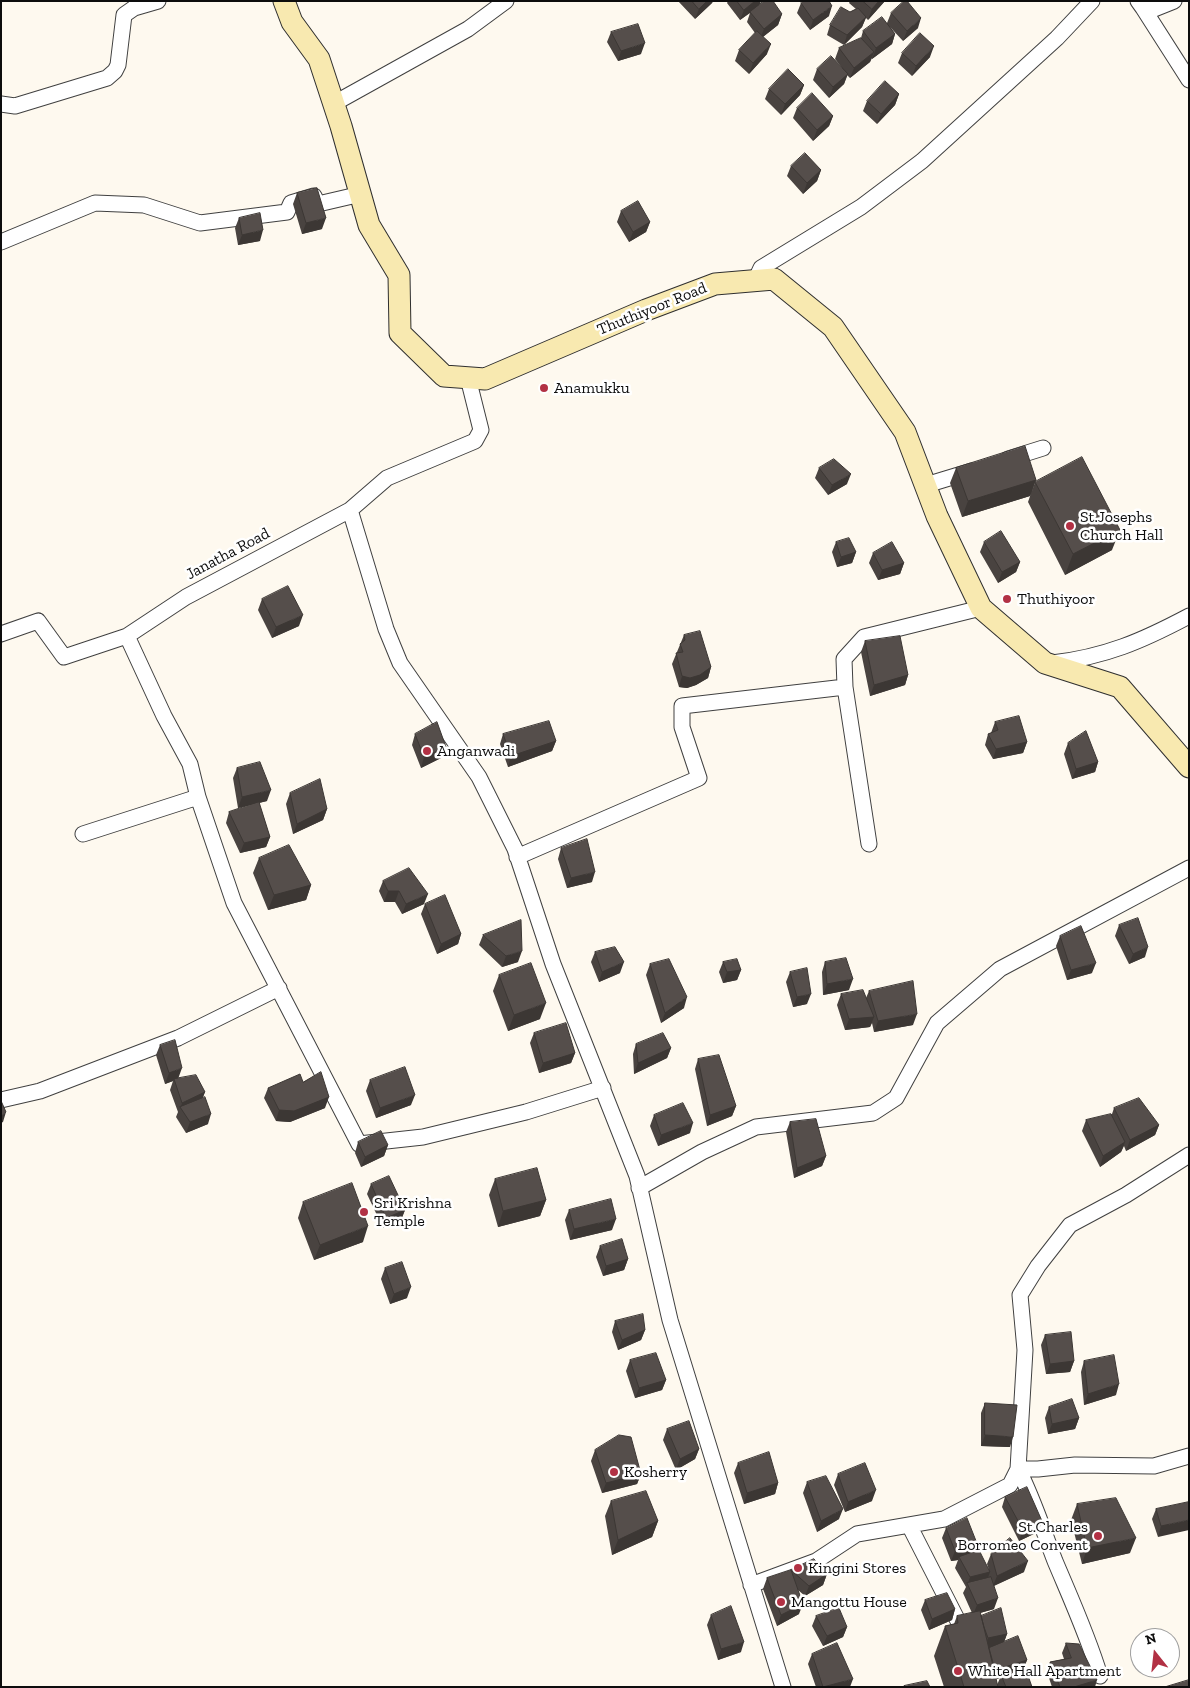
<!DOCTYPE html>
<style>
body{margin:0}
#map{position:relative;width:1190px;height:1688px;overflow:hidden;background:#fef9ef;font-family:"Zilla Slab",serif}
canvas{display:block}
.frame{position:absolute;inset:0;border:2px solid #0d0d0d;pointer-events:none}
.north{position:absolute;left:1130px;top:1628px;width:50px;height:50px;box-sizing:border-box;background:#fff;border:1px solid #9e9e9e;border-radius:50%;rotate:344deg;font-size:14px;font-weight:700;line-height:20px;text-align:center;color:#0d0d0d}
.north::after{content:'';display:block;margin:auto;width:18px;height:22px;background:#b23144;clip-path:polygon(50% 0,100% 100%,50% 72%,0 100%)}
</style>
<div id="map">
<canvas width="1190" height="1688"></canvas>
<div class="frame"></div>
<div class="north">N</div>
</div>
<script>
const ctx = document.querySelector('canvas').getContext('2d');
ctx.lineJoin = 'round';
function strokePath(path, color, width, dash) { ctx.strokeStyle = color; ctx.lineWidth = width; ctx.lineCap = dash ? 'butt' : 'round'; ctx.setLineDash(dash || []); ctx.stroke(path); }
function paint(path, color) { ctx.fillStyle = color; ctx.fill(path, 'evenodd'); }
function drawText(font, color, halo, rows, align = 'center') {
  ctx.font = font + ' "Zilla Slab",serif'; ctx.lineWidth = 5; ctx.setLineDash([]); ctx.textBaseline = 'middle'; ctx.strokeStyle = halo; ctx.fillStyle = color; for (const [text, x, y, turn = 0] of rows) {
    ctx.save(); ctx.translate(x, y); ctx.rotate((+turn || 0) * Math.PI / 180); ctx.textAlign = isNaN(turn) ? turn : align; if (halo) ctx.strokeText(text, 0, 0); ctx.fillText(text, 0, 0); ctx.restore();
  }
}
const street = new Path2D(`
 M1138 1 1143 8 1154 9 1174 1
 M1143 8 1189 80
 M1 104 15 106 107 78 115 71 118 65 124 15 134 8 158 1
 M333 104 468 29 506 1
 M1 242 95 203 144 205 200 223 287 212 291 203 314 196 318 204 361 194
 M755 281 761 268 861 207 922 161 1057 38 1092 1
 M468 378 481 430 475 441 387 478 350 510 386 629 400 663 479 777 515 849 553 964 637 1176 670 1320 783 1687
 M1008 459 1043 448
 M926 485 972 471
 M1 634 38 621 64 657 127 636 186 597 350 510
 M127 636 164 716 190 764 198 797 234 903 359 1144 423 1137 526 1112 603 1088
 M1052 663C1105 657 1142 641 1189 616
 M845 687 869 844
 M83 834 198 797
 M517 857 699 778 682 727V706L845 687 844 659 864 637 981 608
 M1 1100 40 1091 178 1038 279 988
 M639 1188 702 1152 756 1127 873 1113 896 1098 937 1023 1000 969 1189 868
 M909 1525 959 1623 969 1632
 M751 1585 816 1561 857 1534 944 1519 1010 1485 1018 1469 1025 1350 1020 1295 1038 1266 1070 1225 1126 1195 1189 1155
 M1100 1676C1088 1636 1071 1599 1055 1561 1043 1530 1033 1498 1018 1469H1038L1075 1465 1154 1466 1189 1456`);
const secondary = new Path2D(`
 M284 1 292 22 319 59 341 126 369 225 399 275 400 333 444 376 485 379 646 310 715 284 774 279 833 327 905 432 937 516 981 608 1045 663 1120 687 1189 767`);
strokePath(street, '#404040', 17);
strokePath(secondary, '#2f2f2f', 23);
strokePath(street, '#fff', 15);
strokePath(secondary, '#f8e9b0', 21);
paint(new Path2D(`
 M678 1H713L712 3 695 19Z
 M728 1H761L759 5 782 14 778 25 763 37 767 54 749 74 735 61 739 50 755 33 747 22 750 13 740 20 727 3Z
 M850 1H885L868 20 866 18 862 27 844 45 827 35 830 25 850 12 856 9 849 3Z
 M801 3 829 16 810 30 797 13Z
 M891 13 918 28 903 41 890 27 895 34 892 44 872 59V58L870 62 850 78 847 75 844 84 829 98 813 80 817 69 842 68 835 59 839 48 861 38 863 31 887 23Z
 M611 32 641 54 618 61 607 42Z
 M902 53 930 57 912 76 898 63Z
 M804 85 800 95 781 115 765 99 769 89Z
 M899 94 895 105 877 124 863 111 867 101Z
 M797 108 833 116 829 126 813 141 793 118Z
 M791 166 821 170 817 181 803 194 787 176Z
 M297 193 322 229 302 234 293 204Z
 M621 211 650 222 646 232 629 242 617 222Z
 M239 218 260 241 238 245 235 228Z
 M819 468 847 484 828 495 815 478Z
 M956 468 1036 480 1030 496 962 517 950 483Z
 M1035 482 1112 550 1065 575 1028 502Z
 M836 542 856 552 852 563 837 567 832 552Z
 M984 542 1020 562 1016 572 998 583 980 552Z
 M873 553 904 563 900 574 878 580 869 563Z
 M262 599 299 626 272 638 258 610Z
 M684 635 711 667 708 678 696 685 687 688 679 687 672 664Z
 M865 641 908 675 905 685 870 696 861 652Z
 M995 722 1027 742 1023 753 993 759 985 745 988 734 991 733Z
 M415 734 446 747 443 757 421 768 412 745Z
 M503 734 556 741 552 751 508 767 500 744Z
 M1068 743 1098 762 1095 772 1072 779 1064 754Z
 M237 768 267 801 259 803 270 837 266 847 240 853 226 823 229 812 255 804 238 808 233 778Z
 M290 793 327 809 323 820 293 834 286 804Z
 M561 848 592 882 567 888 558 859Z
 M259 858 311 885 306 900 268 910 253 873Z
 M383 881 424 904 402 914 395 902H384L379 891Z
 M425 904 461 934 458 944 437 954 421 914Z
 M1119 925 1145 957 1129 964 1115 936Z
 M483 935 518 962 502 967 479 945Z
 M1060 936 1092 973 1067 980 1056 946Z
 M595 952 620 973 599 982 591 962Z
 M723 962 741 970 737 980 723 983 719 972Z
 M825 962 849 990 823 995 822 972Z
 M650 964 684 1008 661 1023 646 975Z
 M790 972 807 1004 793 1007 786 982Z
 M499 975 540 1019 508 1031 493 991Z
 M869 991 913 1025 874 1032 872 1023 870 1027 845 1030 837 1005 841 994 866 998Z
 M534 1033 575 1053 571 1063 539 1073 530 1043Z
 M636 1044 671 1048 667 1058 634 1074 633 1054Z
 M160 1045 178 1078 205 1092 202 1098 208 1124 186 1133 176 1117 178 1112 170 1090 173 1081 165 1084 156 1055Z
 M698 1059 736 1106 732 1116 707 1126 695 1069Z
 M370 1080 411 1105 376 1118 366 1091Z
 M303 1082 325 1108 290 1122 276 1121 264 1098 268 1088Z
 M1114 1108 1159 1125 1155 1135 1126 1151 1124 1146 1121 1152 1100 1167 1082 1131 1086 1120 1112 1114Z
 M654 1115 690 1133 658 1146 650 1126Z
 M790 1122 826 1156 822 1166 794 1178 786 1132Z
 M358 1142 388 1145 384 1156 361 1167 355 1153Z
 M495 1179 546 1200 540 1216 498 1227 489 1195Z
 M371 1184 405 1210 401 1220 383 1228 367 1194Z
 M303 1202 363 1242 314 1260 298 1218Z
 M569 1210 612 1230 570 1240 565 1220Z
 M600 1246 628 1259 624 1270 603 1276 596 1257Z
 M385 1268 407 1298 390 1304 381 1279Z
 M615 1321 645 1330 641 1340 618 1350 612 1332Z
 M1045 1335 1074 1361 1070 1372 1046 1374 1041 1345Z
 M630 1360 666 1380 662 1390 635 1398 626 1371Z
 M1084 1361 1116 1395 1084 1405 1081 1372Z
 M985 1403 1010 1447 981 1446V1413Z
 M1049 1407 1079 1418 1075 1429 1048 1434 1045 1418Z
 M667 1429 699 1449 695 1459 676 1470 663 1440Z
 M595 1450 641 1474 637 1484 602 1493 591 1461Z
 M738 1463 778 1483 775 1494 744 1504 734 1473Z
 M838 1474 872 1501 845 1512 834 1485Z
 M807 1482 839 1519 817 1532 803 1493Z
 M1005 1497 1042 1521 1038 1532 1019 1541 1002 1507Z
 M611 1501 658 1521 652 1537 612 1555 605 1516Z
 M1189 1502 1158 1537 1152 1519 1156 1509Z
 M1077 1504 1130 1553 1082 1564 1071 1520Z
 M946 1528 977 1551 989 1570 987 1564 991 1554 1024 1572 994 1586V1609L980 1613 981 1616 1007 1634 1004 1642 1027 1660 1024 1667 1032 1687H944L934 1656 945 1626 954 1624 957 1616 972 1613 963 1593 966 1587 955 1568 958 1560 951 1561 942 1538ZM1000 1678 997 1685 996 1679Z
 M791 1570 827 1574 823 1585 805 1596 798 1590 799 1614 777 1626 763 1589 767 1578Z
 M925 1600 955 1609 952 1620 929 1630 921 1610Z
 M711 1615 741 1652 718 1660 707 1625Z
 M816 1616 847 1627 843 1637 823 1646 812 1626Z
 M1066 1643 1095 1687H1052L1047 1672 1050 1662 1064 1659 1062 1653Z
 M812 1654 850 1687H816L808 1664Z`), '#494340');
paint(new Path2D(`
 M707 1H713L712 3 695 19 699 9Z
 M755 1H761L759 6 740 20 744 10Z
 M879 1H885L868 20 872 9Z
 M832 6 829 16 810 30 813 20Z
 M782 14 778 25 760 39 764 29Z
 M866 17 862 27 844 45 847 35Z
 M921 18 918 28 903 41 907 31Z
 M895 34 892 44 872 59 876 48Z
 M645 43 641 54 618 61 621 51Z
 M771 44 767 54 749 74 753 63Z
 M934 46 930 57 912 76 916 66Z
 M874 52 870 62 850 78 854 68Z
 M848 74 844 84 829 98 833 87Z
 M804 85 800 95 781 115 785 104Z
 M899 94 895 105 877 124 881 114Z
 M833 116 829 126 813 141 817 130Z
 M821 170 817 181 803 194 807 183Z
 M326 218 322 229 302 234 306 223Z
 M650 222 646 232 629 242 633 232Z
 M263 230 260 241 238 245 242 235Z
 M851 474 847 484 828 495 832 485Z
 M1036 480 1030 496 962 517 968 501Z
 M1120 530 1112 550 1065 575 1073 554Z
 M856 552 852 563 837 567 841 557Z
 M1020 562 1016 572 998 583 1002 572Z
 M904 563 900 574 878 580 882 570Z
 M303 615 299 626 272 638 276 627Z
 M711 667 708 678 696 685 687 688 679 687 682 676Z
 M908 675 905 685 870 696 874 685Z
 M556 741 552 751 508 767 511 756Z
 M1027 742 1023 753 993 759 996 749Z
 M446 747 443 757 421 768 424 757Z
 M1098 762 1095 772 1072 779 1076 769Z
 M271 790 267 801 238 808 242 797Z
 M327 809 323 820 293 834 297 824Z
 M270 837 266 847 240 853 244 843Z
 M595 872 592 882 567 888 571 878Z
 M311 885 306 900 268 910 274 895Z
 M388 891H399L395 902H384Z
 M428 894 424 904 402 914 406 904Z
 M461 934 458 944 437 954 441 944Z
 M1148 947 1145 957 1129 964 1133 954Z
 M522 951 518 962 502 967 506 956Z
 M624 962 620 973 599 982 602 972Z
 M1096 963 1092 973 1067 980 1071 970Z
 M741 970 737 980 723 983 727 972Z
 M853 979 849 990 823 995 827 984Z
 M811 994 807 1004 793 1007 797 997Z
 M687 997 684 1008 661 1023 665 1013Z
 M546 1003 540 1019 508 1031 514 1015Z
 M917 1014 913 1025 874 1032 878 1021Z
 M874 1017 870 1027 845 1030 849 1019Z
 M671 1048 667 1058 634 1074 638 1063Z
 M575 1053 571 1063 539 1073 543 1063Z
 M182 1068 178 1079H174L173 1081 165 1084 169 1073Z
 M205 1092 201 1103 181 1107 182 1103Z
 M415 1095 411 1105 376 1118 380 1108Z
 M329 1097 325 1108 290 1122 276 1121 279 1110Z
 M736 1106 732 1116 707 1126 710 1115Z
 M6 1112 3 1122 1 1123V1116Z
 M211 1114 208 1124 186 1133 190 1122Z
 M693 1123 690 1133 658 1146 661 1135Z
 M1159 1125 1155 1135 1126 1151 1130 1140Z
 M1125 1142 1121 1152 1100 1167 1103 1156Z
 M388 1145 384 1156 361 1167 365 1157Z
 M826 1156 822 1166 794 1178 797 1168Z
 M546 1200 540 1216 498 1227 503 1211Z
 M405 1210 401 1220 383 1228 386 1218Z
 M616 1219 612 1230 570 1240 574 1229Z
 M368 1226 363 1242 314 1260 320 1245Z
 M628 1259 624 1270 603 1276 606 1266Z
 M411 1287 407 1298 390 1304 394 1294Z
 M645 1330 641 1340 618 1350 622 1340Z
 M1074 1361 1070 1372 1046 1374 1050 1364Z
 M666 1380 662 1390 635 1398 639 1388Z
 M1119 1384 1116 1395 1084 1405 1088 1394Z
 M1079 1418 1075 1429 1048 1434 1052 1424Z
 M985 1435 1013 1437 1010 1447 981 1446Z
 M699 1449 695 1459 676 1470 680 1459Z
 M641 1474 637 1484 602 1493 606 1483Z
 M778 1483 775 1494 744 1504 747 1493Z
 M876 1490 872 1501 845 1512 848 1502Z
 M843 1509 839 1519 817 1532 821 1521Z
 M1189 1520V1530L1158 1537 1161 1526Z
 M658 1521 652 1537 612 1555 618 1540Z
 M1042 1521 1038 1532 1019 1541 1023 1530Z
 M1136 1538 1130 1553 1082 1564 1087 1548Z
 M978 1546 975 1556 959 1557 958 1560 951 1561 955 1551Z
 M1028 1561 1024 1572 993 1586 997 1576Z
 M990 1572 986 1583H968L970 1577Z
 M827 1574 823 1585 805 1596 809 1586Z
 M998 1598 994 1609 973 1615 977 1605Z
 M803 1604 799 1614 777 1626 781 1615Z
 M955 1609 952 1620 929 1630 932 1619Z
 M847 1627 843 1637 823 1646 827 1636Z
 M1007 1634 1003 1645 985 1648 988 1638Z
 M744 1642 741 1652 718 1660 721 1649Z
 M1027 1660 1023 1671 1001 1675 1000 1678 991 1681 995 1670Z
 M853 1679 850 1687H823Z
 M1097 1680 1095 1687H1074Z`), '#3c3734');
const building = new Path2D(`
 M692 1H707L699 9Z
 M737 1H755L744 10Z
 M764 1H773L782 14 764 29 750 12Z
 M803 1H829L832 6 813 20 801 3Z
 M863 1H879L872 9Z
 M904 1H907L921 18 907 31 891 13Z
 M841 7 850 12 858 8 866 17 847 35 830 25Z
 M882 17 895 34 876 48 863 31Z
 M638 24 645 43 621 51 611 32Z
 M757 31 771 44 753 63 739 50Z
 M920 33 934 46 916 66 902 53Z
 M861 38 874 52 854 68 839 48Z
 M831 56 848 74 833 87 817 69Z
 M788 69 804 85 785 104 769 89Z
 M885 81 899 94 881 114 867 101Z
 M812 93 833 116 817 130 797 108Z
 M805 153 821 170 807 183 791 166Z
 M317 188 326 218 306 223 297 193Z
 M638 201 650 222 633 232 621 211Z
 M260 213 263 230 242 235 239 218Z
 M1025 446 1036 480 968 501 956 468Z
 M1082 457 1120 530 1073 554 1035 482Z
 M834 459 851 474 832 485 819 468Z
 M1001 531 1020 562 1002 572 984 542Z
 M849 538 856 552 841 557 836 542Z
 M892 542 904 563 882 570 873 553Z
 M288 586 303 615 276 627 262 599Z
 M700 631 711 667 700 675 690 678 682 676 676 653 683 652 680 644 685 640 684 635Z
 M900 636 908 675 874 685 865 641Z
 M1019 716 1027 742 996 749 988 734 998 730 995 722Z
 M549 721 556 741 511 756 503 734Z
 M437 722 446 747 424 757 415 734Z
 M1086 731 1098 762 1076 769 1068 743Z
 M260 762 271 790 242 797 237 768Z
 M320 779 327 809 297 824 290 793Z
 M259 802 270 837 244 843 229 812Z
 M587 839 595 872 571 878 561 848Z
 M289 845 311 885 274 895 259 858Z
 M409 868 428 894 406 904 399 891H388L383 881Z
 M445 895 461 934 441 944 425 904Z
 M1138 918 1148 947 1133 954 1119 925Z
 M521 920 522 951 506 956 483 935Z
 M1081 926 1096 963 1071 970 1060 936Z
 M615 947 624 962 602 972 595 952Z
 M846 958 853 979 827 984 825 962Z
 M669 959 687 997 665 1013 650 964Z
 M737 959 741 970 727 972 723 962Z
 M531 963 546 1003 514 1015 499 975Z
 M807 968 811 994 797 997 790 972Z
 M913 981 917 1014 878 1021 869 991Z
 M863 990 874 1017 849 1019 841 994Z
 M566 1023 575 1053 543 1063 534 1033Z
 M663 1033 671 1048 638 1063 636 1044Z
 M175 1040 182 1068 169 1073 160 1045Z
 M719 1055 736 1106 710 1115 698 1059Z
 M405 1067 415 1095 380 1108 370 1080Z
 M321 1072 329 1097 294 1111 279 1110 268 1088 300 1074 303 1082Z
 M196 1075 205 1092 182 1103 174 1079Z
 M205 1097 211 1114 190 1122 180 1107Z
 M1139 1098 1159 1125 1130 1140 1114 1108Z
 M2 1103 6 1112 1 1116V1104Z
 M683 1103 693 1123 661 1135 654 1115Z
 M1111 1114 1125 1142 1103 1156 1086 1120Z
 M816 1119 826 1156 797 1168 790 1122Z
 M381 1131 388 1145 365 1157 358 1142Z
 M537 1168 546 1200 503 1211 495 1179Z
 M389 1176 405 1210 386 1218 371 1184Z
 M352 1183 368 1226 320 1245 303 1202Z
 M611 1199 616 1219 574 1229 569 1210Z
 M622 1239 628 1259 606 1266 600 1246Z
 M402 1262 411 1287 394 1294 385 1268Z
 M643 1314 645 1330 622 1340 615 1321Z
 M1071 1332 1074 1361 1050 1364 1045 1335Z
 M656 1353 666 1380 639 1388 630 1360Z
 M1114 1355 1119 1384 1088 1394 1084 1361Z
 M1072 1399 1079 1418 1052 1424 1049 1407Z
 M985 1403 1017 1405 1013 1437 985 1435Z
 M689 1421 699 1449 680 1459 667 1429Z
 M619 1435 631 1437 641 1474 606 1483 595 1450Z
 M769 1452 778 1483 747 1493 738 1463Z
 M865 1463 876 1490 848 1502 838 1474Z
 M826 1476 843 1509 821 1521 807 1482Z
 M1027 1487 1042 1521 1023 1530 1005 1497Z
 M646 1491 658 1521 618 1540 611 1501Z
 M1116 1498 1136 1538 1087 1548 1077 1504Z
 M1189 1502V1520L1161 1526 1156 1509Z
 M967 1518 978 1546 955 1551 946 1528Z
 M1010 1538 1028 1561 997 1576 991 1554Z
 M979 1550 990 1572 970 1577 959 1557Z
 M814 1559 827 1574 809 1586 791 1570Z
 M791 1570 803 1604 781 1615 767 1578Z
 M991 1577 998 1598 977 1605 967 1583Z
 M947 1593 955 1609 932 1619 925 1600Z
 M731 1606 744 1642 721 1649 711 1615Z
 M839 1608 847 1627 827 1636 816 1616Z
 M1001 1608 1007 1634 988 1638 984 1627 981 1616Z
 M980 1611 998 1687H964L945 1626 958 1623 957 1616Z
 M1018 1636 1027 1660 995 1670 989 1648Z
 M837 1643 853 1679 823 1687 812 1654Z
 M1066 1643 1079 1644 1097 1680 1074 1687H1060L1050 1662 1071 1658Z
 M1025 1667 1032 1687H1006L1001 1675Z
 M1189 1680V1687H1165Z
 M927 1681 930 1687H904V1686Z`);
paint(building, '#554e4b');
strokePath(building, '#3c3734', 1);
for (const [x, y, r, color] of [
 [544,388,5,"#b23144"],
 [1070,526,5,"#b23144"],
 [1007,599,5,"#b23144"],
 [427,751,5,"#b23144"],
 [364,1212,5,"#b23144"],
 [614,1472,5,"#b23144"],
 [1098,1536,5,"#b23144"],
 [798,1568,5,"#b23144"],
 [781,1602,5,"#b23144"],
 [958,1671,5,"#b23144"]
]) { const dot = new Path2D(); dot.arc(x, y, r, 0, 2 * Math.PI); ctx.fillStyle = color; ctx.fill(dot); strokePath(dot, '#fff', 2); }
drawText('16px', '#0d0d0d', '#fff', [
 ["Thuthiyoor Road",652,309,-22],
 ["Janatha Road",228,554,-28]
]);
drawText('16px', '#0d0d0d', '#fff', [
 ["Anamukku",554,388],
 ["St.Josephs",1080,517],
 ["Church Hall",1080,535],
 ["Thuthiyoor",1017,599],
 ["Anganwadi",437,751],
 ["Sri Krishna",374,1203],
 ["Temple",374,1221],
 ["Kosherry",624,1472],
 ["St.Charles",1088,1527,"right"],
 ["Borromeo Convent",1088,1545,"right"],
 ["Kingini Stores",808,1568],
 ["Mangottu House",791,1602],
 ["White Hall Apartment",968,1671]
], 'left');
</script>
